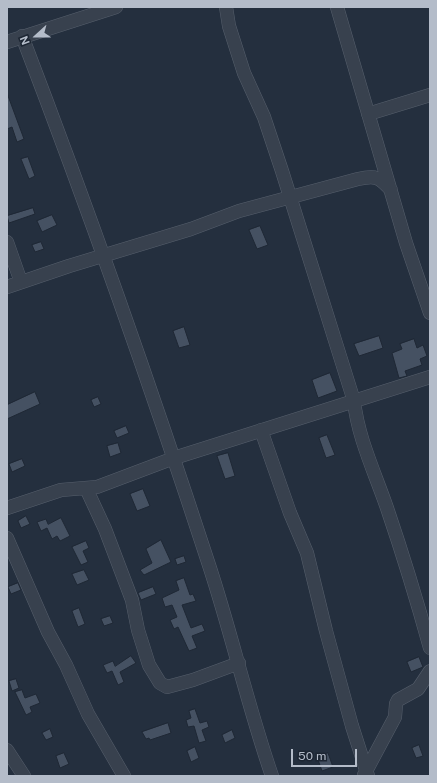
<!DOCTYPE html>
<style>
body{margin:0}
#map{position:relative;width:437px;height:783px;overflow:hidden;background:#242f3e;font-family:"Public Sans",sans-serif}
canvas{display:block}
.frame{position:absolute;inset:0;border:8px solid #b4bcc9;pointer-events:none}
.north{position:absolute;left:16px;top:16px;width:40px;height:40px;-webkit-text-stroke:3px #1d2633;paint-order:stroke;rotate:249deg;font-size:11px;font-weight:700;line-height:16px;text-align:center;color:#b4bcc9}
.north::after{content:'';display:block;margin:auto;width:14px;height:18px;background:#b4bcc9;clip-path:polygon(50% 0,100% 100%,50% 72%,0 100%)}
.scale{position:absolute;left:291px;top:749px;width:66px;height:18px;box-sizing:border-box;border:2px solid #b4bcc9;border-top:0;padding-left:5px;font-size:12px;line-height:14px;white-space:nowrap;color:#b4bcc9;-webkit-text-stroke:3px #1d2633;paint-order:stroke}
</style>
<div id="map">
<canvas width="437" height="783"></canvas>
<div class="frame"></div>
<div class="north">N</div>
<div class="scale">50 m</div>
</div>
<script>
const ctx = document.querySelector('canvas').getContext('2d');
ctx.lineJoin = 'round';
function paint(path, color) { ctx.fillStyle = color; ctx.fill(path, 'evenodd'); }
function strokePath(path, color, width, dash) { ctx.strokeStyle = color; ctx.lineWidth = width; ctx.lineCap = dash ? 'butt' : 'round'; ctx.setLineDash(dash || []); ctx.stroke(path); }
const building = new Path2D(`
 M7 93 24 139 17 142 12 127 7 129Z
 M28 157 35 176 29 179 21 159Z
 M33 208 35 214 9 223 7 216Z
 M52 215 57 225 42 232 37 221Z
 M260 226 268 245 257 249 249 230Z
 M41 242 44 249 35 252 32 245Z
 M184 327 190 345 179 348 173 331Z
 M379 336 383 348 359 356 354 344Z
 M414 339 417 348 423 345 427 356 420 359 422 365 405 371 407 376 399 378 392 353 402 349 400 344Z
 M330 373 337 391 318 398 312 380Z
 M35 392 40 404 7 419V405Z
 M98 397 101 404 94 407 91 400Z
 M126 426 129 433 117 438 114 431Z
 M327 435 335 455 326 458 319 438Z
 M118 443 121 453 110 457 107 446Z
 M228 453 235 476 225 479 217 456Z
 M22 459 25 466 12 472 9 464Z
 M143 489 150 506 137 511 130 494Z
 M26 516 30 524 21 528 18 521Z
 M61 518 70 536 60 541 57 536 52 539 47 528 41 531 37 522 46 519 48 524Z
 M161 540 171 562 144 575 140 570 152 563 146 549Z
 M86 541 89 548 83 551 88 562 81 565 72 547Z
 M184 556 186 562 177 565 175 559Z
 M84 570 89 580 77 585 72 574Z
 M184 578 190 595 193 594 196 601 182 605 191 628 202 624 205 631 192 636 197 648 189 651 178 627 174 629 170 620 177 617 172 605 165 607 162 598 179 590 176 581Z
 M18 583 21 590 11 594 8 587Z
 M153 587 156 594 141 600 138 593Z
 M79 608 85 624 78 627 72 611Z
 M110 616 113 623 104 626 101 619Z
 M131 656 136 663 120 672 124 682 118 685 112 671 107 673 103 665 113 661 115 666Z
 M419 657 423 667 411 672 407 662Z
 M16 679 19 688 12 691 9 681Z
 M22 690 25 698 36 694 40 703 30 707 32 712 26 715 15 692Z
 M195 709 200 723 207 721 209 727 202 730 206 741 199 743 194 726 188 727 186 720 191 718 189 711Z
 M168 723 171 733 150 740 149 738 146 739 142 732Z
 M50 729 53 737 46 740 42 733Z
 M232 730 235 738 225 743 222 735Z
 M419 745 423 756 416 758 412 748Z
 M195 747 199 758 191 762 187 751Z
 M64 753 69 764 60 768 56 756Z
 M328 753 333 767 322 771 317 757Z`);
paint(building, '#455162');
strokePath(building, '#1f2835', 1);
const minor = new Path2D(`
 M226 7 229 26 244 73 264 117 282 171 354 401C358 438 375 473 387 508 403 555 417 601 430 648
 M337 7 406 243 430 313
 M22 36C89 211 151 387 209 565 232 635 248 707 272 776
 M7 42 116 7
 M368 114 430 95
 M7 242 21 282
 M7 287 69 266 191 229 239 211 358 179C376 175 379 177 391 190
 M261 430 290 513 307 553 326 631 352 726 368 776
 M86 488 105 529 132 600 138 630 149 665 160 683 167 687 193 680 239 663
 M7 508 61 490 97 487 174 458 430 377
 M7 538 48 632 66 665 88 714 124 776
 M7 750 24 776
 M364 775 395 717 396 704 398 700 418 689 430 671`);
strokePath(minor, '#565f6c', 14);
strokePath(minor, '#38414e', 13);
</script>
